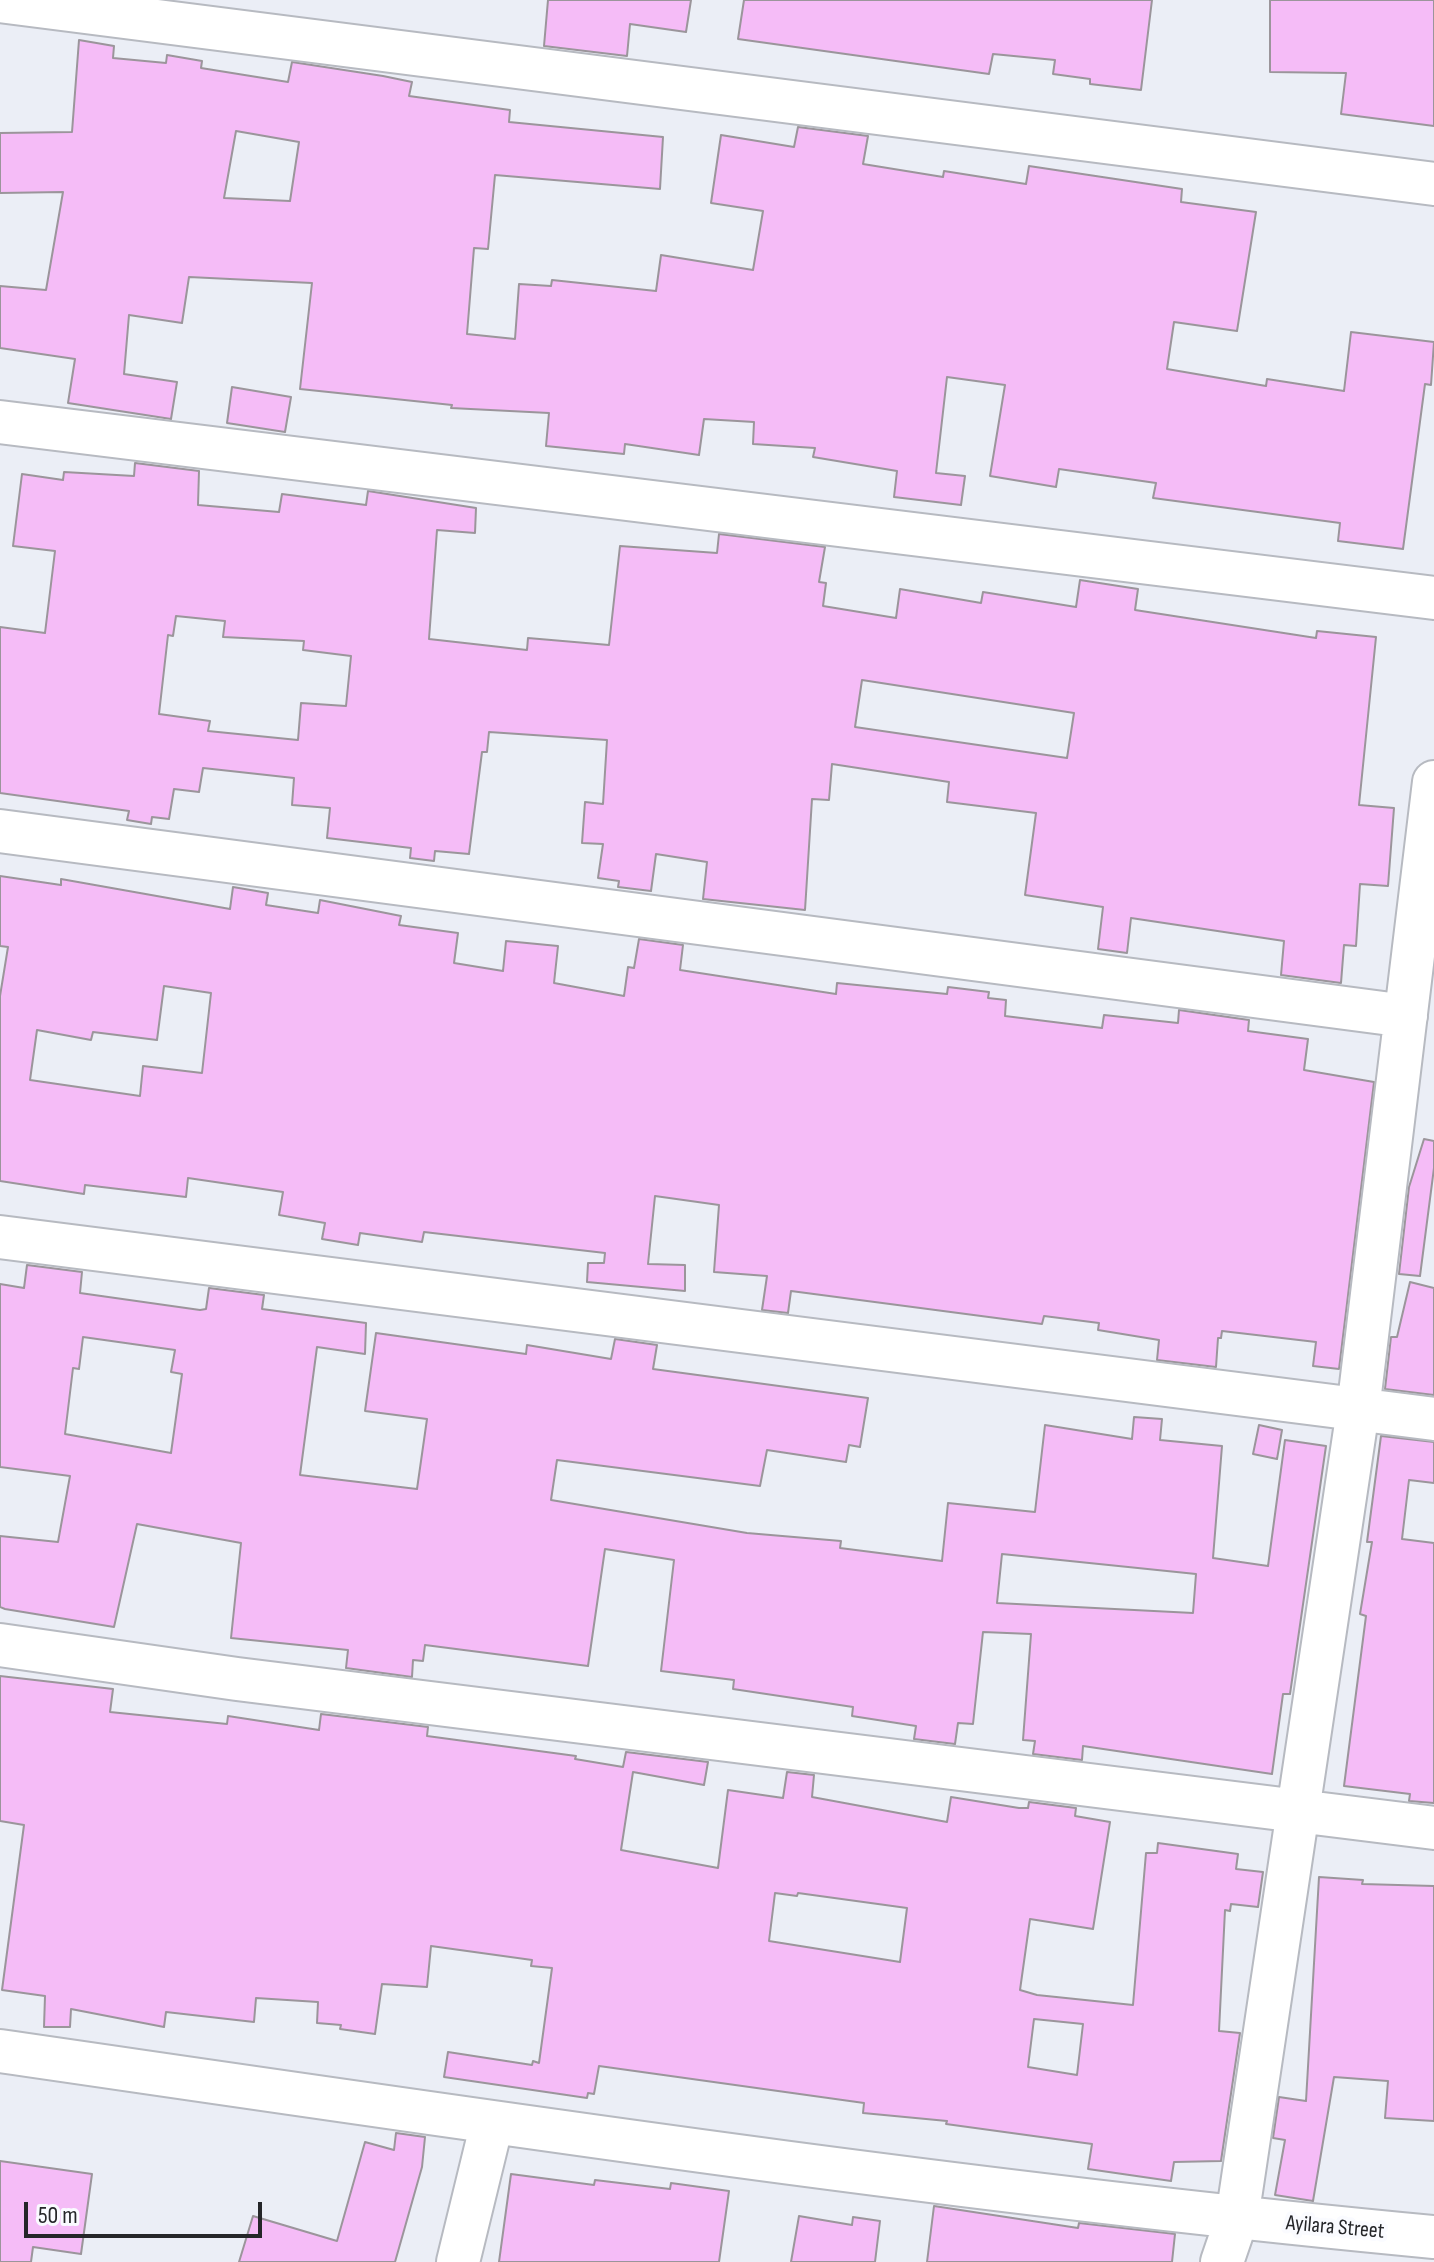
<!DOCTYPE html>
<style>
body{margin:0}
#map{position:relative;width:1434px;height:2262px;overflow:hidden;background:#ebeef6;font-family:"Sofia Sans Condensed",sans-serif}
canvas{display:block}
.scale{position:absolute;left:24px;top:2202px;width:238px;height:36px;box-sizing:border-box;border:4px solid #252629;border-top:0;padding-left:10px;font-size:24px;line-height:28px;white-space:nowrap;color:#252629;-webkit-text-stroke:6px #fafbff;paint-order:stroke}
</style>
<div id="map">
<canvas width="1434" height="2262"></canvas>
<div class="scale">50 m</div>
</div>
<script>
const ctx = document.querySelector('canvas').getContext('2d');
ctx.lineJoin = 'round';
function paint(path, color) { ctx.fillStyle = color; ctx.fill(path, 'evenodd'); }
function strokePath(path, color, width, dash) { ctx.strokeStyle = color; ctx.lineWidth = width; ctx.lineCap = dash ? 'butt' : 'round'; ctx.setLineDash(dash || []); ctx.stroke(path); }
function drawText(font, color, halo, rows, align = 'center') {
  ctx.font = font + ' "Sofia Sans Condensed",sans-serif'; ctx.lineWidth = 8; ctx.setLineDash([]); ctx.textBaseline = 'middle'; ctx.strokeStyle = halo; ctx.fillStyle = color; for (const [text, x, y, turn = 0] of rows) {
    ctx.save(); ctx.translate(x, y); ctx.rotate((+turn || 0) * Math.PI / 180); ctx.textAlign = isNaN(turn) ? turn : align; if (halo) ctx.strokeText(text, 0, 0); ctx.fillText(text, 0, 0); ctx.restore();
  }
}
const building = new Path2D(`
 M548 0H691L686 32 630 24 627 56 544 46Z
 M744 0H1152L1141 90 1090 84V79L1053 74 1055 60 993 54 989 74 738 39Z
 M1270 0H1434V126L1341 114 1346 73 1270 72Z
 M79 40 114 46 113 58 166 63 167 55 202 61 201 68 288 82 292 62 383 76 412 82 409 96 510 110 509 122 663 137 660 189 495 175 488 249 474 248 467 334 515 339 519 284 551 286 552 280 656 291 661 255 753 270 763 211 711 203 721 135 794 147 798 127 868 136 863 164 943 177 944 171 1026 184 1029 166 1182 189 1181 202 1256 212 1237 331 1174 322 1167 369 1266 386 1267 379 1344 391 1351 332 1434 342 1431 385 1425 384 1403 549 1338 541 1340 523 1153 498 1156 483 1059 469 1056 487 990 476 1005 385 947 377 936 473 965 476 961 505 894 497 897 471 813 457 815 448 753 444 754 422 704 419 699 455 625 444 624 454 546 446 549 413 451 408 452 405 300 389 312 283 189 277 182 323 129 315 124 374 177 382 171 419 68 403 75 359 0 348V286L46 290 63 192 0 193V133L72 132ZM236 131 299 142 290 201 224 198Z
 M232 387 291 397 285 432 227 423Z
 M135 463 199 471 198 505 279 512 282 494 366 505 368 491 476 508 475 533 437 530 429 639 527 650 528 638 609 645 620 546 717 553 719 534 825 547 819 582 826 583 823 606 896 618 900 589 981 603 983 592 1076 607 1080 580 1138 589 1135 610 1316 638 1317 631 1376 637 1359 805 1394 808 1388 886 1360 884 1356 946 1344 945 1341 983 1281 975 1284 941 1131 918 1127 953 1098 949 1103 907 1025 895 1036 813 947 802 949 782 832 764 829 800 812 799 805 910 703 899 707 862 656 854 651 891 618 887 619 881 598 878 603 844 582 843 585 802 603 804 607 740 489 732 487 752H482L469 854 435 851 434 861 410 858 411 848 327 838 330 808 292 805 294 778 203 768 199 792 174 789 169 819 152 817 151 824 127 820 129 811 0 793V627L45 633 55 551 13 546 22 474 63 480 64 472 134 476ZM176 616 225 621 223 637 304 641 303 650 351 656 346 706 301 703 298 740 208 731 210 721 159 714 168 635 173 636ZM862 680 1074 713 1067 758 855 727Z
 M0 876 61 885V879L230 909 233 887 268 893 266 905 318 913 320 900 401 916 399 925 458 933 454 963 503 971 506 941 558 946 554 983 624 996 628 967 634 968 639 939 683 945 680 970 836 994 837 983 947 994 948 987 989 992 988 998 1006 1000 1005 1016 1102 1028 1104 1015 1178 1023 1179 1010 1249 1020 1248 1031 1308 1039 1304 1070 1374 1082 1339 1369 1313 1366 1316 1342 1222 1331 1221 1338H1218L1216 1367 1157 1360 1159 1340 1098 1330 1099 1323 1044 1316 1042 1324 791 1291 788 1313 762 1310 767 1276 714 1272 719 1205 655 1196 648 1264 685 1265V1291L587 1282 588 1263H604L605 1253 424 1232 422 1242 360 1233 358 1245 322 1239 325 1223 279 1215 283 1192 188 1178 186 1197 85 1185 84 1194 0 1181V996L8 947 0 946ZM164 986 211 993 202 1073 143 1066 140 1096 30 1080 37 1030 91 1040 93 1032 157 1040Z
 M1424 1139 1434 1141V1168L1420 1276 1399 1274 1409 1187Z
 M27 1265 82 1272 80 1293 200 1310 206 1309 209 1288 264 1295 262 1309 366 1323 365 1354 317 1347 300 1475 417 1489 427 1419 365 1411 376 1333 526 1354 527 1345 611 1359 615 1339 657 1345 653 1369 868 1398 860 1447 849 1445 846 1462 767 1450 760 1486 557 1460 551 1500 747 1533 841 1541 840 1548 942 1561 948 1503 1035 1512 1045 1425 1132 1439 1134 1417 1162 1419 1160 1440 1222 1446 1213 1558 1268 1566 1285 1440 1326 1446 1290 1694H1283L1272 1774 1083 1746 1082 1760 1033 1754 1035 1741 1023 1740 1031 1634 983 1632 973 1724 958 1723 955 1744 914 1739 916 1726 852 1716 853 1707 733 1689 734 1680 661 1671 674 1560 605 1549 588 1666 425 1645 423 1661 413 1660 412 1677 346 1668 348 1650 231 1638 241 1543 137 1524 114 1627 5 1609 0 1607V1536L58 1542 70 1476 0 1467V1284L24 1288ZM83 1337 175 1350 171 1372 182 1374 171 1453 65 1434 73 1368 79 1369ZM1002 1554 1196 1574 1193 1613 997 1603Z
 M1410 1282 1434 1288V1395L1385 1389 1391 1337H1397Z
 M1259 1425 1282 1430 1277 1459 1253 1454Z
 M1381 1436 1434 1442V1483L1409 1480 1402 1539 1434 1543V1803L1409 1801 1410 1794 1344 1786 1366 1616 1360 1614 1372 1542H1367Z
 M0 1676 113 1689 110 1712 227 1724 228 1716 319 1730 321 1714 428 1727 427 1736 576 1756 575 1759 623 1767 626 1752 708 1762 704 1785 633 1772 621 1850 718 1868 728 1790 783 1798 787 1772 814 1775 812 1797 947 1822 951 1797 1019 1808H1028L1029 1802 1076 1808 1075 1816 1110 1822 1093 1929 1030 1919 1020 1990 1037 1995 1133 2005 1146 1853H1157L1158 1843 1238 1854 1236 1869 1263 1872 1258 1907 1231 1904 1230 1911 1225 1910 1219 2031 1240 2033 1221 2161 1174 2162 1171 2181 1088 2169 1092 2144 946 2124 947 2121 863 2113 864 2103 599 2066 594 2094 588 2093 587 2098 444 2077 448 2052 532 2065 533 2061 539 2063 552 1968 531 1966 532 1960 431 1946 427 1987 382 1984 375 2034 340 2029 341 2025 317 2023 318 2002 256 1998 254 2022 166 2012 164 2027 71 2009 70 2027H44L45 1996 2 1990 24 1825 0 1821ZM775 1893 797 1896 798 1893 907 1908 900 1962 769 1941ZM1034 2019 1083 2024 1077 2075 1028 2067Z
 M1319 1877 1363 1880 1362 1884 1434 1886V2121L1385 2118 1388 2081 1334 2077 1313 2201 1275 2195 1285 2140 1273 2138 1279 2097 1306 2101Z
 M396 2133 425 2137 422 2167 395 2262H239L253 2216 337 2241 365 2142 394 2150Z
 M0 2161 92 2174 81 2254 33 2247 31 2262H0Z
 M511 2174 594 2185 595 2180 670 2189 671 2183 729 2191 719 2262H499Z
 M934 2206 1078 2228 1079 2223 1175 2234 1172 2262H927Z
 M799 2216 852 2225 853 2217 880 2221 875 2262H791Z`);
paint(building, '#f5bcf7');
strokePath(building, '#9b959b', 2);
const minor = new Path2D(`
 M0 1 1434 184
 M0 422 1434 598
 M0 831 1406 1016
 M0 1237 1434 1419
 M0 1645 237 1679 1434 1828
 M0 2051C477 2120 954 2192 1434 2237
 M458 2262 492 2123
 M1222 2262 1237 2218 1358 1410 1434 782`);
strokePath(minor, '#b7bac1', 46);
strokePath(minor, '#fff', 42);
drawText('22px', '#252629', '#fafbff', [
 ["Ayilara Street",1335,2228,5]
]);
</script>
